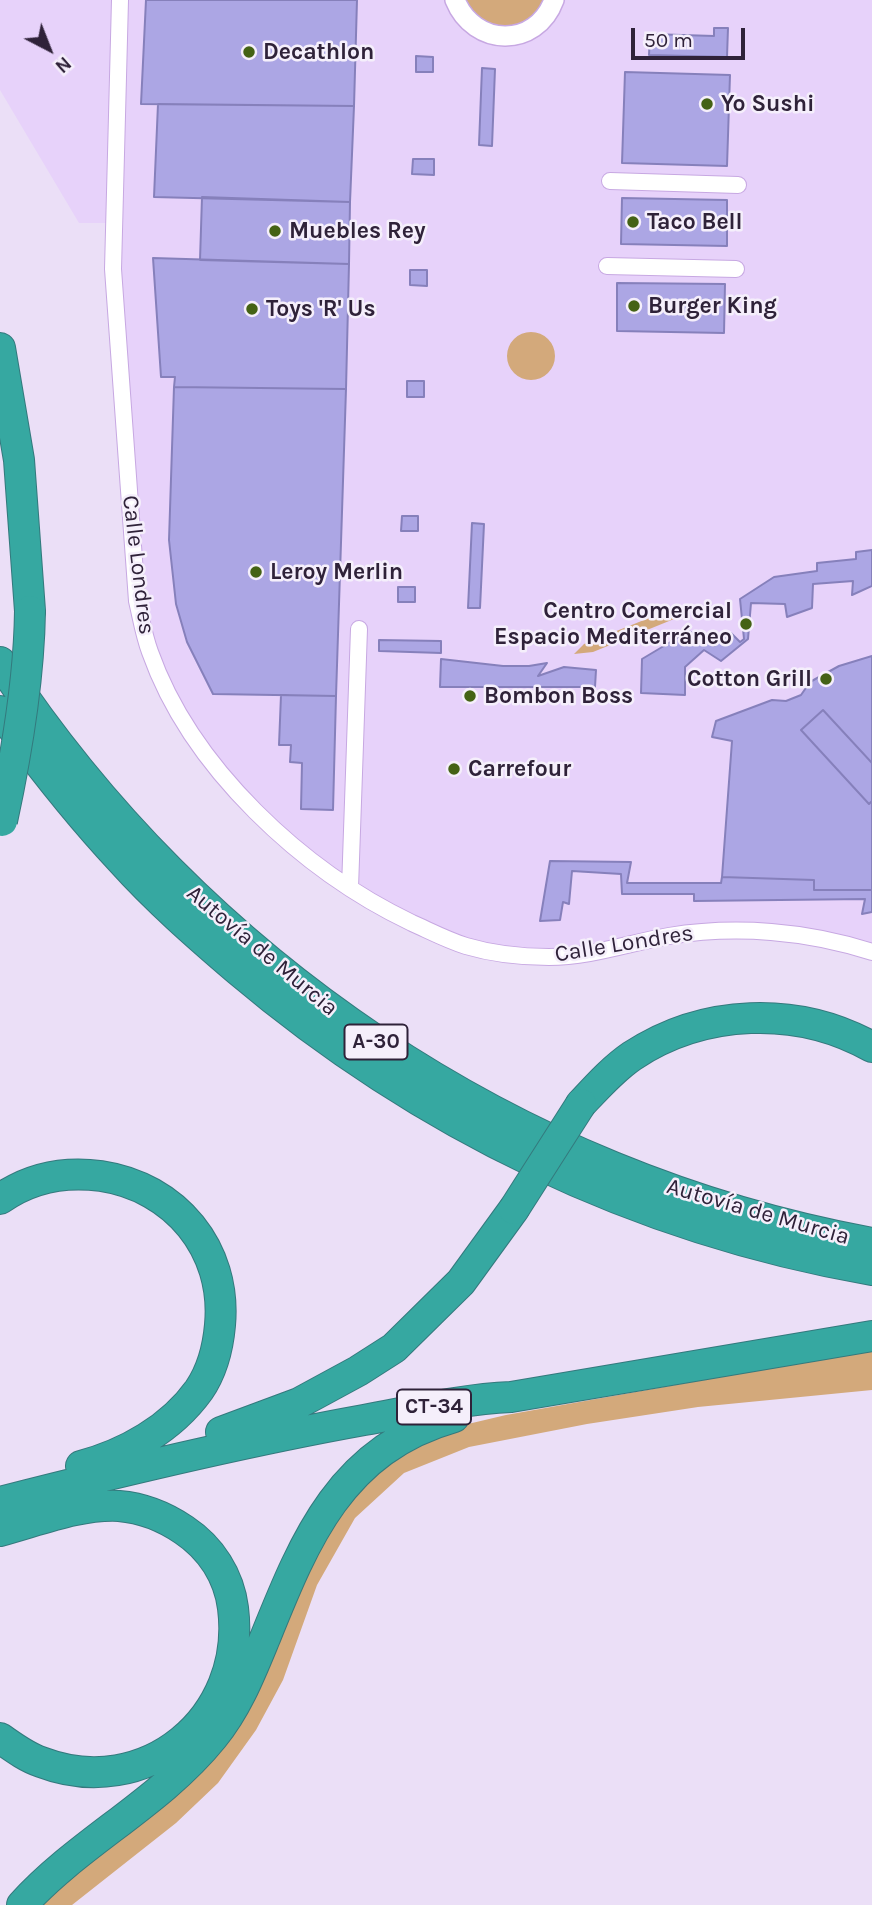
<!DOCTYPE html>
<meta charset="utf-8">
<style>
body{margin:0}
#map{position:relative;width:872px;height:1905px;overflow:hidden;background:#ebdff7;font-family:Karla,sans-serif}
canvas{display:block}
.north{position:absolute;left:14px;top:14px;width:70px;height:70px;-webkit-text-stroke:5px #f5effb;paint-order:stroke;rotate:138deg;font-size:19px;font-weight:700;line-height:28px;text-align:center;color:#2f2239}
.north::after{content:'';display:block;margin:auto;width:24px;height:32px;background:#2f2239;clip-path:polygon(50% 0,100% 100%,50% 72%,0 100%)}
.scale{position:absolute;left:631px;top:28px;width:114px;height:32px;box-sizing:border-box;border:4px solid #2f2239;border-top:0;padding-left:9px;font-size:21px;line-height:24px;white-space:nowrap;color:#2f2239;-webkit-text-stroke:5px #f5effb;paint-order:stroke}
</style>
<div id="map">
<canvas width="872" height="1905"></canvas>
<div class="north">N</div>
<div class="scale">50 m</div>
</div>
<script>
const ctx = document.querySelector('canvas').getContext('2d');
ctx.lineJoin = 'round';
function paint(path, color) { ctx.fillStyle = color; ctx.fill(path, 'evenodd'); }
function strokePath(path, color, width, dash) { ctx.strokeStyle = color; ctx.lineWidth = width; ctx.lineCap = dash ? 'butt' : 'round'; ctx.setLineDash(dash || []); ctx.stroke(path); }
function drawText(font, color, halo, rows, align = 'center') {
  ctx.font = font + ' Karla,sans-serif'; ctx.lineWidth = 5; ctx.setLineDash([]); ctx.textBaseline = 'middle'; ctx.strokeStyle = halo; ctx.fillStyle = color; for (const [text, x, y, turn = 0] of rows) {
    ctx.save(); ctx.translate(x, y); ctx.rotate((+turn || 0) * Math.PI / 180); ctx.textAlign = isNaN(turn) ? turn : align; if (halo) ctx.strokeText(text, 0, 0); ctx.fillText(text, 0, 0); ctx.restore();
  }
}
paint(new Path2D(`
 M0 0H872V952L768 932 609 950 492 952 350 888 213 762 143 631 114 223H79L0 90Z`), '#e7d2fa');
paint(new Path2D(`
 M455 0H554L552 4 504 36Z
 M507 356a24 24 0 1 1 48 0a24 24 0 1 1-48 0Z
 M669 610 674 619 593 652 574 654 584 644Z
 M872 1350V1390L698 1407 587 1424 469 1447 404 1473 355 1518 317 1585 283 1680 256 1730 218 1783 176 1823 72 1905H36L129 1830 308 1560 337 1511 406 1448 451 1428 506 1415Z`), '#d3a97b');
const building = new Path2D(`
 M146 0H357L354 106 141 104Z
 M714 28H728L727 57 649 55 650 34 714 36Z
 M416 56 433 57V72H416Z
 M482 68 495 69 492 146 479 145Z
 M625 72 730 75 727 166 622 163Z
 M158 104 354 106 350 202 154 197Z
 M413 159H434V175L412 174Z
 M202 197 350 202 349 264 200 260Z
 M622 198 727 200V246L621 244Z
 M153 258 349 264 346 389 174 387 175 377H161Z
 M410 270H427V286L410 285Z
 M617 283 725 284 724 333 617 331Z
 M407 381H424V397H407Z
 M174 387 346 389 336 696 213 694 187 642 176 604 169 540Z
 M402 516H418V531H401Z
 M472 523 484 524 480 608H468Z
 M872 550V586L852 595 853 581 813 584 812 608 787 617 785 604 751 603 748 639 721 661 704 650 685 667V695L641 693 642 659 689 631 714 646 731 633 740 642 744 639 740 599 774 577 817 571V563L856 559V552Z
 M398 587H415V602H398Z
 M379 640 441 641V653L379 651Z
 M872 656V763L823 710 801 730 869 804 872 801V890H814V880L722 877 732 741 712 737 716 721 772 700 786 701 801 695 810 682 839 666Z
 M441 659 503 666H529L547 663 538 676 564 667 596 670 595 687H440Z
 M281 695 336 696 333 810 301 809 302 763 290 762 291 745H279Z
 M823 710 872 763V801L869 804 801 730Z
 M550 861 631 862 627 883H721L722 877 814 880V890H872V912L862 914 865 899 694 901V894H622L621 874 572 871 569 904 563 902 560 920 540 921Z`);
paint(building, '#aca6e4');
strokePath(building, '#8680bb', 2);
const minor = new Path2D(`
 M120 0 113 269 137 601C141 618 144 636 150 652 191 768 303 871 412 923 430 931 447 940 466 946 493 954 521 957 549 957 590 957 629 943 669 936 736 925 807 931 872 952
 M610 181 738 185
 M607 266 736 269
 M350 888 359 629`);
const tertiary = new Path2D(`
 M455 0C474 47 536 49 554 0`);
const motorway = new Path2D(`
 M0 348 19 460 30 611
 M0 662C198 963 516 1178 872 1243
 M0 711C38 763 77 813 121 860 157 900 197 935 238 970 420 1124 636 1229 872 1270
 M581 1104C597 1087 613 1069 632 1056 703 1009 797 1005 872 1047
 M0 1199C31 1177 64 1171 101 1176 175 1187 227 1249 220 1325 218 1348 212 1371 199 1390 171 1429 126 1454 81 1466
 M221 1432 299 1403 358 1371 394 1348 461 1282 514 1209
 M0 1502C121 1471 242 1442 364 1420 413 1411 462 1399 511 1397L872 1336
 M0 1531C38 1521 79 1504 119 1506 143 1508 165 1517 184 1530 211 1548 229 1576 233 1608 247 1718 145 1802 41 1762 26 1757 13 1747 0 1738
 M22 1905C79 1842 159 1804 213 1737 237 1708 251 1672 265 1638 305 1539 341 1449 454 1417`);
strokePath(minor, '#c7a8e2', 18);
strokePath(tertiary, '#c7a8e2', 22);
strokePath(motorway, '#34797d', 32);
strokePath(minor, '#fff', 16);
strokePath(tertiary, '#fff', 19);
strokePath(motorway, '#36a8a1', 30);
const motorwayBridge = new Path2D(`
 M2 821C17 752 29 682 30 611
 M514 1209 581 1104`);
strokePath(motorwayBridge, '#34797d', 32, []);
strokePath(motorwayBridge, '#36a8a1', 30);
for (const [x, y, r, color] of [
 [249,52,7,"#446215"],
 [707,104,7,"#446215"],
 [633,222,7,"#446215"],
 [275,231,7,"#446215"],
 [634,306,7,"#446215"],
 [252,309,7,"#446215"],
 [256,572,7,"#446215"],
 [746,624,7,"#446215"],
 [826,679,7,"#446215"],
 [470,696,7,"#446215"],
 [454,769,7,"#446215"]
]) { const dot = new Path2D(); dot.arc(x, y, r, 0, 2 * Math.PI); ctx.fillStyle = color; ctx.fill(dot); strokePath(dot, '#f5effb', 2.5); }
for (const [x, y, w] of [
 [376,1042,63],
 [434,1407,74]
]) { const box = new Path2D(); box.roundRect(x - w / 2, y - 17.5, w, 35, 5); ctx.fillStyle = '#f5effb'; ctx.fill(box); strokePath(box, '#2f2239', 2); }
drawText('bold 21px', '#2f2239', null, [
 ["A-30",376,1042],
 ["CT-34",434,1407]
]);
drawText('bold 23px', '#2f2239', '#f5effb', [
 ["Decathlon",263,52],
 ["Yo Sushi",721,104],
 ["Taco Bell",647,222],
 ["Muebles Rey",289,231],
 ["Burger King",648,306],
 ["Toys 'R' Us",266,309],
 ["Leroy Merlin",270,572],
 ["Centro Comercial",732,611,"right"],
 ["Espacio Mediterráneo",732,637,"right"],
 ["Cotton Grill",812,679,"right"],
 ["Bombon Boss",484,696],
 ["Carrefour",468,769]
], 'left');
drawText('23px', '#2f2239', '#f5effb', [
 ["Calle Londres",138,565,83],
 ["Calle Londres",624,944,-9],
 ["Autovía de Murcia",262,951,40],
 ["Autovía de Murcia",758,1212,16]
]);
</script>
